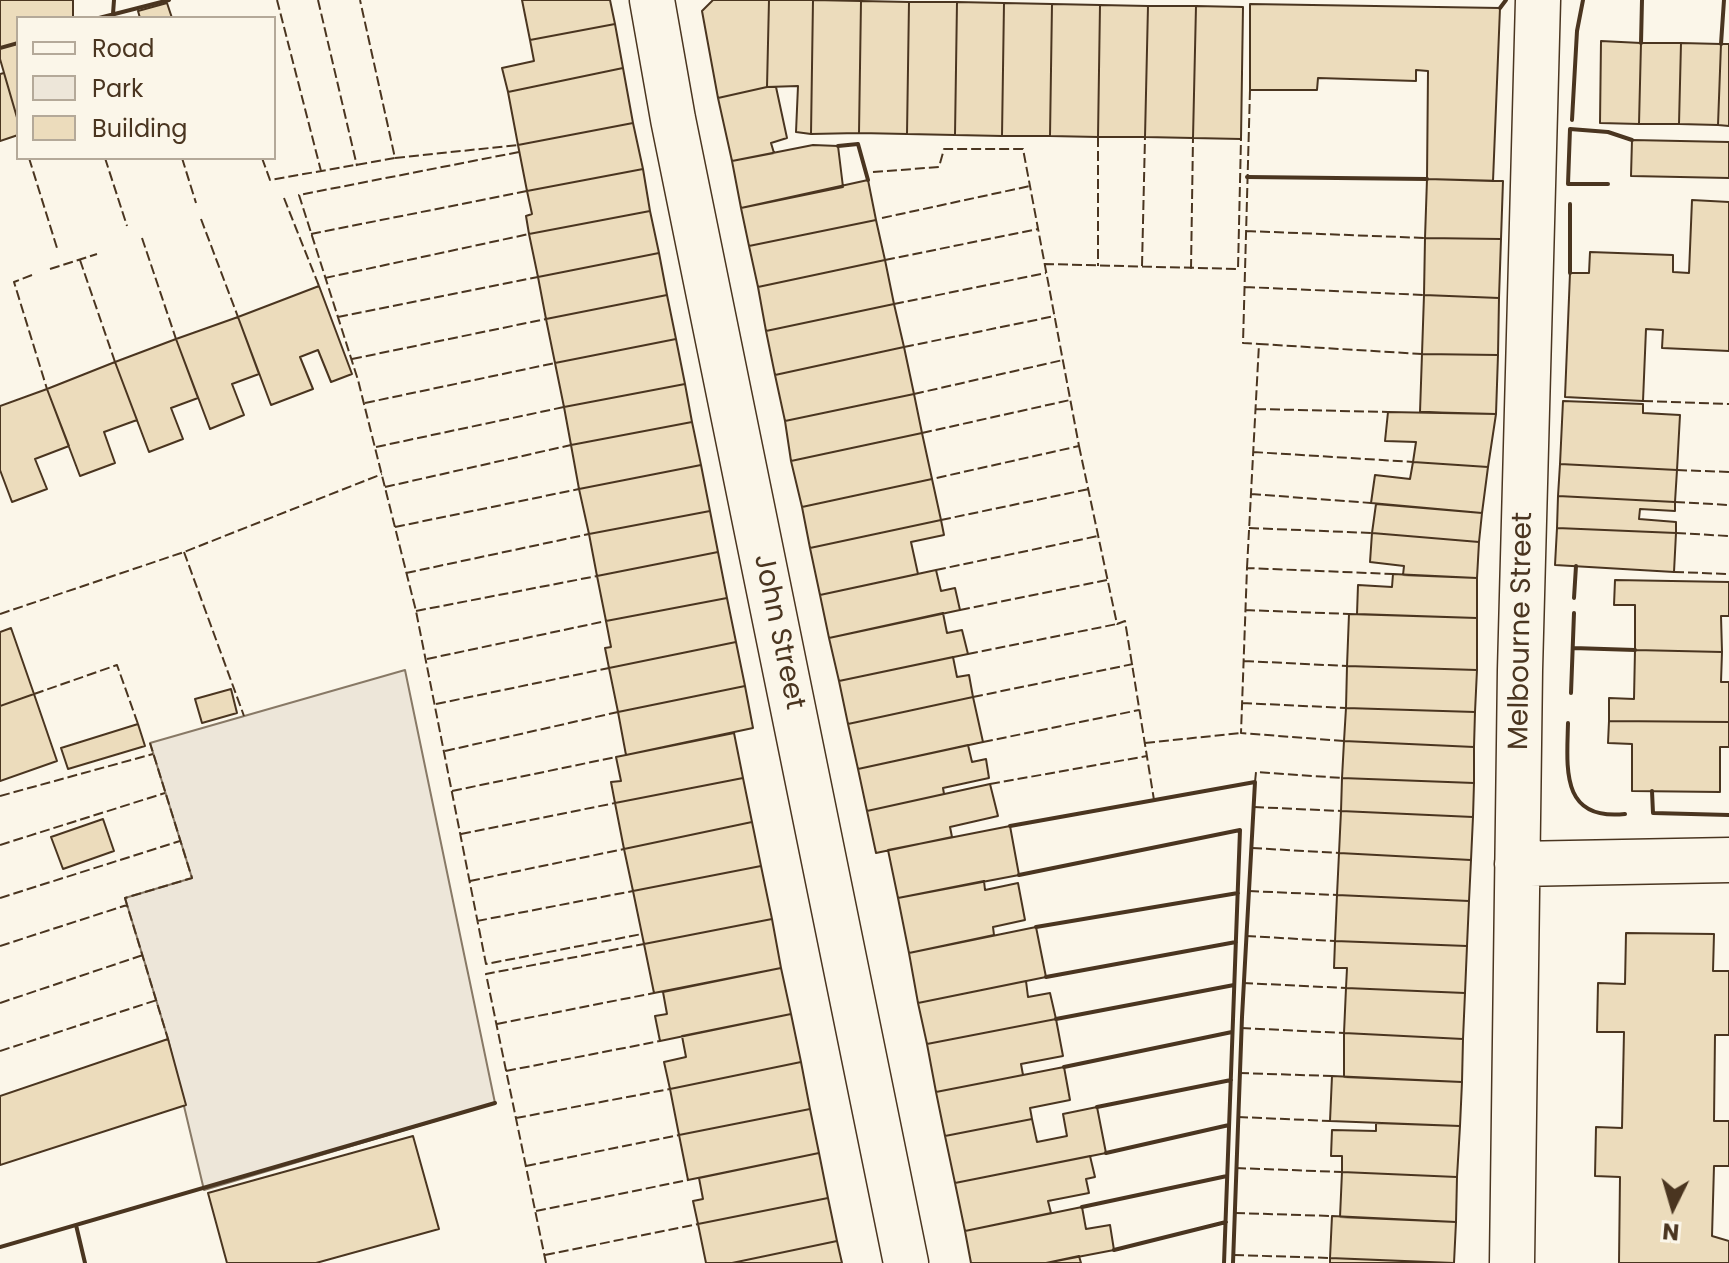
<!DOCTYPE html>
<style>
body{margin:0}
#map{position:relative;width:1729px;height:1263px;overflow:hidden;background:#fbf6e9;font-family:Poppins,sans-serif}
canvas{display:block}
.legend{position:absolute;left:16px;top:16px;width:260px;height:144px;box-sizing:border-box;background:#fbf6e9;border:2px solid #b4a999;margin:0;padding:10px 14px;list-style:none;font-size:24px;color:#4a3520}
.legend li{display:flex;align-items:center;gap:16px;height:40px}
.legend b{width:40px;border:2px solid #b4a999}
.north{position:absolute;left:1633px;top:1167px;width:80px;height:80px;-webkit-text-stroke:6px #fbf6e9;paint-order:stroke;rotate:185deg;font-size:22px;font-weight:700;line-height:32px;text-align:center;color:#4a3520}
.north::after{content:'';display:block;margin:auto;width:28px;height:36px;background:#4a3520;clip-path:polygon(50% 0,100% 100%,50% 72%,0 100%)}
</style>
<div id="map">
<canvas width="1729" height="1263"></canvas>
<ul class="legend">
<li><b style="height:10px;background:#fbf6e9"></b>Road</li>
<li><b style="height:22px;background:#ede6d9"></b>Park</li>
<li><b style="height:22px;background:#ecdcbc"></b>Building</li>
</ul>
<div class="north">N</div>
</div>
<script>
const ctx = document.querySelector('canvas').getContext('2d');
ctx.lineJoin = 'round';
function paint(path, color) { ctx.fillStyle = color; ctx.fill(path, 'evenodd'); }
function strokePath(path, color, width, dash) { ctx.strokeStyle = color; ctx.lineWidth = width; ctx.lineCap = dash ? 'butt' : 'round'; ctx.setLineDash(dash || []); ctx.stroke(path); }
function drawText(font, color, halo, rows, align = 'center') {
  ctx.font = font + ' Poppins,sans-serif'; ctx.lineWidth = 6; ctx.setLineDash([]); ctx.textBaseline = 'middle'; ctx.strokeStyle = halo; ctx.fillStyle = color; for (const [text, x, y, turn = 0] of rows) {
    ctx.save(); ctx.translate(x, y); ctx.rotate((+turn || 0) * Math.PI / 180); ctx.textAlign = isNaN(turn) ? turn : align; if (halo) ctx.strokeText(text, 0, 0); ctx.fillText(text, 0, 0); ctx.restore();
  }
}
const green = new Path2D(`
 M405 670 495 1103 204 1190 168 1039 125 898 192 878 150 743Z`);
paint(green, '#ede6d9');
strokePath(green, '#887966', 2);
const building = new Path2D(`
 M0 0H73V18H18V42L0 47Z
 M522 0H610L615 24 530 40Z
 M713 0H769L767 87 718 98 702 11Z
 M769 0H813L811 134 796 132 798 86 767 87Z
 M813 0 861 1 859 133 811 134Z
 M861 1 909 2 907 134 859 133Z
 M909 2H957L955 135 907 134Z
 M957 2 1004 3 1002 136 955 135Z
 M167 3 172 18H140L138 11Z
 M1004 3 1052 4 1050 136H1002Z
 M1052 4 1100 5 1098 137 1050 136Z
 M1250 4 1500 8 1493 181 1427 179 1428 71 1416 70V81L1318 78 1317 90H1250Z
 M1100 5 1148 6 1145 137H1098Z
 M1148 6H1196L1193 138 1145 137Z
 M1196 6 1243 7 1241 139 1193 138Z
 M615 24 623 68 508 92 502 68 534 61 530 40Z
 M1601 41 1641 43 1639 124 1600 123Z
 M1641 43H1681L1679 124H1639Z
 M1681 43 1721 44 1718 125 1679 124Z
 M18 44V121L0 59V49Z
 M1721 44H1729V126L1718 125Z
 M623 68 633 123 518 145 508 92Z
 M4 73 18 121V135L0 141V74Z
 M767 87H776L787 138 771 143 774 153 732 161 718 98Z
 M633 123 643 169 527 191 518 145Z
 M1632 140 1729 142V178L1631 176Z
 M813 145 838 146 843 187 741 208 732 161Z
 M643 169 650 211 529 234 526 216 532 214 527 191Z
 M1427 179 1503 181 1501 239 1425 238Z
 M868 180 876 220 749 246 741 208Z
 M1692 200 1729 202V351L1662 348 1663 330 1646 329 1643 401 1565 397 1570 273H1589L1590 252 1673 255V272L1689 273Z
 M650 211 659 253 538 277 529 234Z
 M876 220 885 260 758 287 749 246Z
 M1425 238 1501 239 1499 298 1424 295Z
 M659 253 667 295 546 319 538 277Z
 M885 260 894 304 766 331 758 287Z
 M319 286 352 374 331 382 318 350 300 357 313 389 271 405 238 317Z
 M667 295 676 339 555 363 546 319Z
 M1424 295 1499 298 1498 355 1422 354Z
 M894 304 904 347 775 375 766 331Z
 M238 317 259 374 232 384 244 415 210 429 176 339Z
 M176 339 198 398 171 408 183 439 149 452 115 362Z
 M676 339 685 384 564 407 555 363Z
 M904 347 914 394 785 421 775 375Z
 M1422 354 1498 355 1496 414 1420 412Z
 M115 362 137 420 104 432 115 463 80 476 47 389Z
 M685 384 692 422 571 445 564 407Z
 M47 389 69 446 35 459 47 489 12 502 0 470V406Z
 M914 394 922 433 791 461 785 421Z
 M1563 401 1643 404V413L1680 415 1677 470 1560 464Z
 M1388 412 1496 414 1488 467 1413 462 1416 442 1385 441Z
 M692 422 701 465 579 489 571 445Z
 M922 433 932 479 802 507 791 461Z
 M1413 462 1488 467 1482 513 1371 503 1375 475 1410 479Z
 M1560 464 1677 470 1675 502 1558 496Z
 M701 465 710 511 589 534 579 489Z
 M932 479 941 520 810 548 802 507Z
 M1558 496 1675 502V511L1640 509 1639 519 1676 522V533L1557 528Z
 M1376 504 1482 513 1479 542 1372 533Z
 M710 511 718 552 597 576 589 534Z
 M941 520 944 535 911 542 918 574 820 595 810 548Z
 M1557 528 1676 533 1674 572 1555 565Z
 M1372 533 1479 542 1477 578 1403 575 1404 566 1370 562Z
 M718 552 727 598 606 621 597 576Z
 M936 570 941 591 955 588 960 610 829 638 820 595Z
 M1393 574 1477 578V618L1357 614 1358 585 1392 587Z
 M1615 580 1729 582V616H1721L1722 652 1635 650V605H1614Z
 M727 598 736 642 609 668 605 648 611 647 606 621Z
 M943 613 947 633 962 630 968 654 839 681 829 638Z
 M1349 614 1477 618V670L1347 666Z
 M11 628 34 694 0 706V632Z
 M736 642 745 686 618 712 609 668Z
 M1635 650 1722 652 1721 682H1729V722L1609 721V698L1634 699Z
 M953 657 957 677 969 675 973 697 848 724 839 681Z
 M1347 666 1477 670 1475 712 1346 708Z
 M745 686 753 728 626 755 618 712Z
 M231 689 237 713 202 723 195 699Z
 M34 694 57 761 0 781V706Z
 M973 697 983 742 858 769 848 724Z
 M1346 708 1475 712 1474 747 1344 741Z
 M1609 721 1729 722V747H1720V792L1632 791V744L1608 743Z
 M138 724 145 746 68 769 61 748Z
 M734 733 743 778 615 803 611 782 621 781 616 757Z
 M1344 741 1474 747V783L1342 778Z
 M968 745 972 762 986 759 989 778 943 788 944 794 867 811 858 769Z
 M743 778 752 822 624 849 615 803Z
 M1342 778 1474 783 1473 817 1341 811Z
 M990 784 998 816 950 827 952 837 876 853 867 811Z
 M1341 811 1473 817 1471 860 1339 853Z
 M103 819 114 851 63 869 51 837Z
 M752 822 761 866 633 891 624 849Z
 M1010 826 1019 875 898 898 888 850Z
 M1339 853 1471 860 1469 901 1337 895Z
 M761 866 772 919 644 944 633 891Z
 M984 881 985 890 1018 883 1025 920 993 927 994 935 909 953 898 898Z
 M1337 895 1469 901 1467 946 1335 941Z
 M772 919 781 968 654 993 644 944Z
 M1036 927 1046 977 918 1003 909 953Z
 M1626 933 1714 934 1713 971H1729V1035H1715L1714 1121H1729V1166H1714L1712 1236 1729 1241V1263H1619L1620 1177 1595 1176 1596 1127 1622 1128 1624 1032H1597L1598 983 1625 984Z
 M1335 941 1467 946 1465 993 1346 988 1347 968H1334Z
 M781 968 791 1014 660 1041 655 1016 667 1014 663 992Z
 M1026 981 1028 997 1050 993 1056 1019 927 1044 918 1003Z
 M1346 988 1465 993 1463 1039 1344 1033Z
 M791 1014 801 1062 670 1089 664 1062 686 1057 682 1036Z
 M1056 1019 1063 1056 1021 1064 1023 1075 936 1092 927 1044Z
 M1344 1033 1463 1039 1462 1082 1344 1077Z
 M168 1039 186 1105 0 1165V1096Z
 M801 1062 810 1109 679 1135 670 1089Z
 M1064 1067 1070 1100 1030 1108 1032 1119 945 1136 936 1092Z
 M1332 1076 1462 1082 1460 1126 1330 1121Z
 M1097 1107 1106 1153 955 1183 945 1136 1032 1119 1037 1142 1067 1136 1063 1114Z
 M810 1109 819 1153 688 1180 679 1135Z
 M1376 1123 1460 1126 1457 1177 1342 1172V1156H1331L1332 1130 1376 1131Z
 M413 1136 439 1229 316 1263H227L208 1193Z
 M819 1153 828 1198 698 1224 693 1201 703 1199 699 1178Z
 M1090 1156 1095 1177 1086 1179 1089 1193 1048 1201 1051 1213 965 1231 955 1183Z
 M1342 1172 1457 1177 1456 1222 1340 1217Z
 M828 1198 837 1241 732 1263H706L698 1224Z
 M1082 1207 1086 1229 1110 1225 1114 1250 1046 1263H971L965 1231Z
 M1332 1216 1456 1222 1454 1263 1330 1258Z
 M837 1241 842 1263H732Z
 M1079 1256 1081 1263H1046Z
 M1330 1258 1449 1263H1330Z`);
paint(building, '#ecdcbc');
strokePath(building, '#4a3520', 2);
const minor = new Path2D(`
 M652 0 673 119 906 1263
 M1517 864 1729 860
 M1512 1263 1520 670 1538 0`);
strokePath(minor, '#4a3520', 47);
strokePath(minor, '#fbf6e9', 44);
strokePath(new Path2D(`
 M277 0 321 171
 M318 0 357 166
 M1250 90 1243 343 1259 344
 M1098 137V266
 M519 152 299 195 358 380 416 611 486 964 642 934
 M29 158 57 248
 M105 158 127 226
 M182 158 196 203
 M262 158 270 180 395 158 360 0
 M395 158 518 145
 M873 172 939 167 944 149H1023L1079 446 932 479
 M284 198 319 286
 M882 218 1030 186
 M201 219 238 317
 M1246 231 1425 238
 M311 234 527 191
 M142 238 176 339
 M80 260 115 362
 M885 260 1038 229
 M1044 264 1238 269 1241 139
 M1142 266 1145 137
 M50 269 97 254
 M1191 269 1193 138
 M32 275 14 282 47 389
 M325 278 529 234
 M1245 287 1424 295
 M894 304 1046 273
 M338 317 538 277
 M904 347 1055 316
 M352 359 546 319
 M914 394 1063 360
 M1643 401 1729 404
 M365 403 555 363
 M1256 409 1388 412
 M922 433 1070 400
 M1079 446 1117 624 1125 621 1154 800
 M376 447 564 407
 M1253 452 1413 462
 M1677 470 1729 472
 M385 487 571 445
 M1251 494 1371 503
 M1675 502 1729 505
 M941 520 1089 489
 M395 527 579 489
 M1249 528 1372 533
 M1676 533 1729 536
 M184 552 244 716
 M1247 568 1259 344 1422 354
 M936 570 1098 536
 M1674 572 1729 574
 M406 573 589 534
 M960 610 1107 580
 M1245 610 1349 614
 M416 611 597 576
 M0 614 184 552 382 474
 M968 654 1117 624
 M427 659 606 621
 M1244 661 1347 666
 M34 694 117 665 138 724
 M973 697 1133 664
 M1242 703 1346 708
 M436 704 609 668
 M1344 741 1241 733 1247 568 1393 574
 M983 742 1139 710
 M1145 743 1241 733
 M445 751 618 712
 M1255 782 1256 772 1342 778
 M990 784 1147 756
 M452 791 616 757
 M0 796 153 754
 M1254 807 1341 811
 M461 834 615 803
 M0 845 165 793
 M1252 848 1339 853
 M470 881 624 849
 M1249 891 1337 895
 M0 898 180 841
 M127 905 125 898 192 878 150 743
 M477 921 633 891
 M1246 936 1335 941
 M0 946 127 905 168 1039
 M1243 983 1346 988
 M0 1003 143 955
 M497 1024 654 993
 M1241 1028 1344 1033
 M0 1051 157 1000
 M506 1071 660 1041
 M1239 1073 1332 1076
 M1238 1117 1330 1121
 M516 1118 670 1089
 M526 1166 679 1135
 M1236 1168 1342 1172
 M536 1211 688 1180
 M1235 1213 1332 1216
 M545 1255 698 1224
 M1234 1255 1330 1258
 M546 1263 486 974 644 944`), '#4a3520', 2, [10, 4]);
strokePath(new Path2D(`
 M1500 8 1506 0
 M113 14 114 0
 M99 18 169 0
 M1641 43 1642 0
 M1721 44 1724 0
 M1572 120 1577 31 1583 0
 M838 146 858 144 868 180
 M1247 177 1427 179
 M1608 184H1568L1570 129 1608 132 1632 140
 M1570 204V273
 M1574 598 1576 566
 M1573 648 1635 650
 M1571 693 1574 613
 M1568 723C1567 768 1560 821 1625 814
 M1652 791 1653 813 1729 815
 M1010 826 1255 782 1242 1017 1233 1263
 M1019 875 1240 830 1224 1263
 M1036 927 1238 893
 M1046 977 1236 942
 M1056 1019 1234 985
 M1064 1067 1232 1032
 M1097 1107 1231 1080
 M1106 1153 1229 1125
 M1082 1207 1227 1176
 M76 1225 85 1263
 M0 1247 495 1103
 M1114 1250 1226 1222`), '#4a3520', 4);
drawText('28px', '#4a3520', '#fbf6e9', [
 ["Melbourne Street",1522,631,-89],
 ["John Street",778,632,78]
]);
</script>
